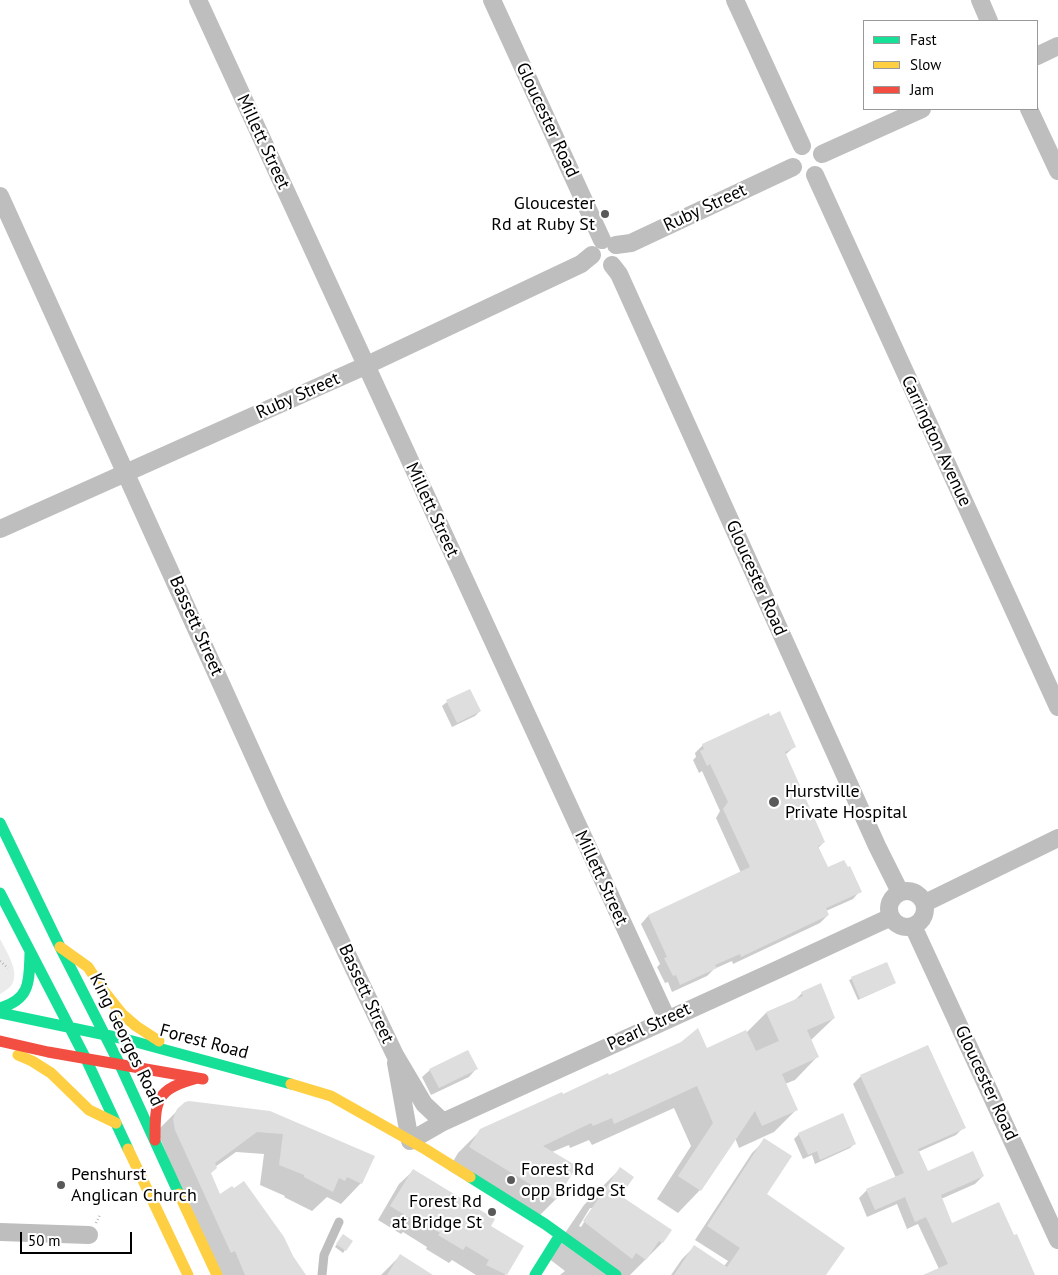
<!DOCTYPE html>
<style>
body{margin:0}
#map{position:relative;width:1058px;height:1275px;overflow:hidden;background:#fff;font-family:"PT Sans",sans-serif}
canvas{display:block}
.legend{position:absolute;left:863px;top:20px;width:175px;height:90px;box-sizing:border-box;background:#fff;border:1px solid #999;margin:0;padding:6px 9px;list-style:none;font-size:15px;color:#000}
.legend li{display:flex;align-items:center;gap:10px;height:25px}
.legend b{width:25px;border:1px solid #999}
.scale{position:absolute;left:20px;top:1232px;width:112px;height:22px;box-sizing:border-box;border:2px solid #000;border-top:0;padding-left:6px;font-size:15px;line-height:18px;white-space:nowrap;color:#000;-webkit-text-stroke:4px #fff;paint-order:stroke}
</style>
<div id="map">
<canvas width="1058" height="1275"></canvas>
<ul class="legend">
<li><b style="height:6px;background:#16e098"></b>Fast</li>
<li><b style="height:6px;background:#ffcf43"></b>Slow</li>
<li><b style="height:6px;background:#f24e42"></b>Jam</li>
</ul>
<div class="scale">50 m</div>
</div>
<script>
const ctx = document.querySelector('canvas').getContext('2d');
ctx.lineJoin = 'round';
function paint(path, color) { ctx.fillStyle = color; ctx.fill(path, 'evenodd'); }
function strokePath(path, color, width, dash) { ctx.strokeStyle = color; ctx.lineWidth = width; ctx.lineCap = dash ? 'butt' : 'round'; ctx.setLineDash(dash || []); ctx.stroke(path); }
function drawText(font, color, halo, rows, align = 'center') {
  ctx.font = font + ' "PT Sans",sans-serif'; ctx.lineWidth = 4.5; ctx.setLineDash([]); ctx.textBaseline = 'middle'; ctx.strokeStyle = halo; ctx.fillStyle = color; for (const [text, x, y, turn = 0] of rows) {
    ctx.save(); ctx.translate(x, y); ctx.rotate((+turn || 0) * Math.PI / 180); ctx.textAlign = isNaN(turn) ? turn : align; if (halo) ctx.strokeText(text, 0, 0); ctx.fillText(text, 0, 0); ctx.restore();
  }
}
paint(new Path2D(`
 M0 939C6 951 22 974 10 987 7 990 3 992 0 994Z`), '#ebebeb');
paint(new Path2D(`
 M470 690 480 711 475 716 452 727 442 706 447 702Z
 M703 745 794 747 785 755 824 842 818 848 827 869 860 891 853 899 826 911 828 915 820 923 733 964 732 961 714 969 707 976 672 992 668 982 665 983 657 967 660 964 641 924 648 916 741 873 716 818 720 811 702 771 699 773 693 760 696 757 695 753Z
 M886 963 895 983 858 1000 849 980Z
 M802 993 834 1018 811 1040 817 1057 795 1080 785 1084 796 1110 774 1132 739 1148 735 1138 700 1190 678 1213 657 1199 691 1146 674 1108 592 1145 589 1140 570 1148 569 1145 552 1152 555 1200 533 1222 448 1170 458 1153 481 1130 608 1076 706 1049 746 1033 766 1013 793 1002Z
 M927 1047 964 1127 956 1135 918 1152 927 1172 983 1176 975 1184 941 1199 952 1225 1034 1275H932L939 1269 918 1224 907 1229 897 1204 867 1217 859 1198 867 1190 896 1178 853 1084 860 1077Z
 M476 1069 469 1077 431 1095 422 1077 430 1070Z
 M178 1110 269 1113 361 1183 341 1204 327 1197 312 1211 284 1197 285 1196 260 1185 264 1154 236 1152 215 1167 210 1174 220 1196 292 1257 304 1275H217L157 1131Z
 M799 1134 855 1143 850 1148 815 1164 812 1155 803 1159 794 1139Z
 M765 1140V1195L825 1275H671L682 1259 694 1247 724 1266 728 1261 695 1240 752 1153Z
 M620 1169V1197L662 1243 630 1275H560L565 1271 548 1258 584 1205ZM590 1208H593L581 1227 579 1226Z
 M413 1171 489 1226 522 1246 505 1275H476L452 1260 449 1263 426 1249 427 1247 403 1232 401 1234 378 1220 399 1184Z
 M341 1238 351 1241 343 1253 335 1247Z
 M400 1256 431 1275H381Z`), '#0003');
paint(new Path2D(`
 M470 689 481 711 457 723 446 700Z
 M780 711 796 747 785 752 825 842 818 846 828 867 844 860 848 867 850 866 862 892 826 908 829 915 741 957 740 954 715 965 717 968 680 985 676 975 673 976 664 958 667 957 648 915 750 867 723 809 728 802 710 764 707 766 700 751 704 749 702 744 769 713 770 716Z
 M887 962 896 983 860 999 851 977Z
 M821 983 835 1018 807 1030 819 1057 782 1074 798 1110 762 1126 755 1111 701 1191 678 1176 713 1123 697 1086 614 1124 612 1118 593 1126 591 1123 543 1146 577 1166 556 1200 469 1147 480 1129 562 1092 563 1094 608 1073 609 1075 681 1042 698 1028 707 1048 746 1030 756 1051 779 1041 766 1012 803 996 801 992Z
 M928 1045 966 1128 918 1149 928 1171 973 1151 984 1176 941 1195 952 1223 999 1202 1014 1235 1017 1234 1035 1275H923L948 1264 926 1217 915 1222 905 1197 875 1210 866 1189 904 1173 860 1075Z
 M468 1050 478 1069 439 1088 429 1069Z
 M189 1101 270 1111 375 1156 362 1184 347 1177 345 1181 339 1178 333 1192 304 1177V1175L279 1165 283 1134 257 1132 215 1163 217 1168 211 1173 220 1194 232 1186 234 1188 244 1181 284 1237 293 1256 306 1275H245L235 1251 231 1253 175 1130 173 1119 177 1109 185 1102Z
 M843 1113 856 1144 820 1160 817 1151 808 1155 798 1133Z
 M764 1138 792 1156 767 1194 845 1248 826 1275H674L694 1245 727 1267 740 1248 707 1226Z
 M620 1167 634 1177 621 1196 672 1230 663 1243 659 1241 646 1260 636 1253 632 1259 583 1221Z
 M413 1169 495 1219 491 1226 524 1246 507 1275 486 1265 489 1260 466 1246 463 1250 438 1235 440 1233 417 1219 415 1221 390 1206Z
 M343 1234 353 1241 346 1251 336 1244Z
 M400 1254 433 1275H387Z`), '#dedede');
strokePath(new Path2D(`
 M0 961 8 968
 M96 1223 100 1215`), '#b9b9b9', 2.5, [1, 2.5]);
strokePath(new Path2D(`
 M322 1275 324 1255 339 1222`), '#bebebe', 9);
strokePath(new Path2D(`
 M198 0 667 1019
 M492 0 602 240
 M735 0 802 146
 M980 0 989 21
 M1037 56 1058 46
 M1029 109 1058 171
 M822 154 922 109
 M815 175 1058 707
 M0 196 276 805 395 1055 424 1104 443 1122
 M616 245 631 243 793 167
 M612 265 619 274 877 846 900 892
 M0 529 365 366 581 264 592 255
 M889 909a18 18 0 1 1 36 0a18 18 0 1 1-36 0Z
 M925 903 1058 838
 M913 926 1058 1240
 M396 1063 410 1141 443 1122 779 969 891 917
 M0 1232 89 1235`), '#bebebe', 18);
strokePath(new Path2D(`
 M0 823 60 947 120 1065 179 1194
 M0 893 86 1059 128 1149
 M0 1008C31 999 29 981 30 953
 M0 1013 125 1039 291 1084
 M470 1177 545 1224 616 1275
 M535 1275 560 1235`), '#16e098', 11);
strokePath(new Path2D(`
 M60 947 88 967 103 990 122 1014 136 1026 159 1041
 M18 1055 32 1061 51 1073 89 1110 116 1123
 M291 1084 331 1096 425 1149 470 1177
 M128 1149 188 1275
 M179 1194 217 1275`), '#ffcf43', 11);
strokePath(new Path2D(`
 M0 1041 48 1052 203 1079
 M155 1140C155 1099 156 1089 198 1078`), '#f24e42', 11);
for (const [x, y, r, color] of [
 [605,214,5,"#595959"],
 [774,802,6,"#595959"],
 [511,1180,5,"#595959"],
 [61,1185,5,"#595959"],
 [492,1212,5,"#595959"]
]) { const dot = new Path2D(); dot.arc(x, y, r, 0, 2 * Math.PI); ctx.fillStyle = color; ctx.fill(dot); strokePath(dot, '#fff', 2); }
drawText('18px', '#000', '#fff', [
 ["Gloucester Road",547,120,65],
 ["Millett Street",263,142,65],
 ["Ruby Street",705,208,-25],
 ["Ruby Street",298,396,-24],
 ["Carrington Avenue",936,441,65],
 ["Millett Street",432,510,65],
 ["Gloucester Road",756,578,66],
 ["Bassett Street",196,626,66],
 ["Millett Street",601,878,65],
 ["Bassett Street",366,994,65],
 ["Pearl Street",649,1027,-25],
 ["King Georges Road",126,1040,64],
 ["Forest Road",204,1042,15],
 ["Gloucester Road",986,1083,65]
]);
drawText('18px', '#000', '#fff', [
 ["Gloucester",595,204,"right"],
 ["Rd at Ruby St",595,225,"right"],
 ["Hurstville",785,792],
 ["Private Hospital",785,813],
 ["Forest Rd",521,1170],
 ["opp Bridge St",521,1191],
 ["Penshurst",71,1175],
 ["Anglican Church",71,1196],
 ["Forest Rd",482,1202,"right"],
 ["at Bridge St",482,1223,"right"]
], 'left');
</script>
